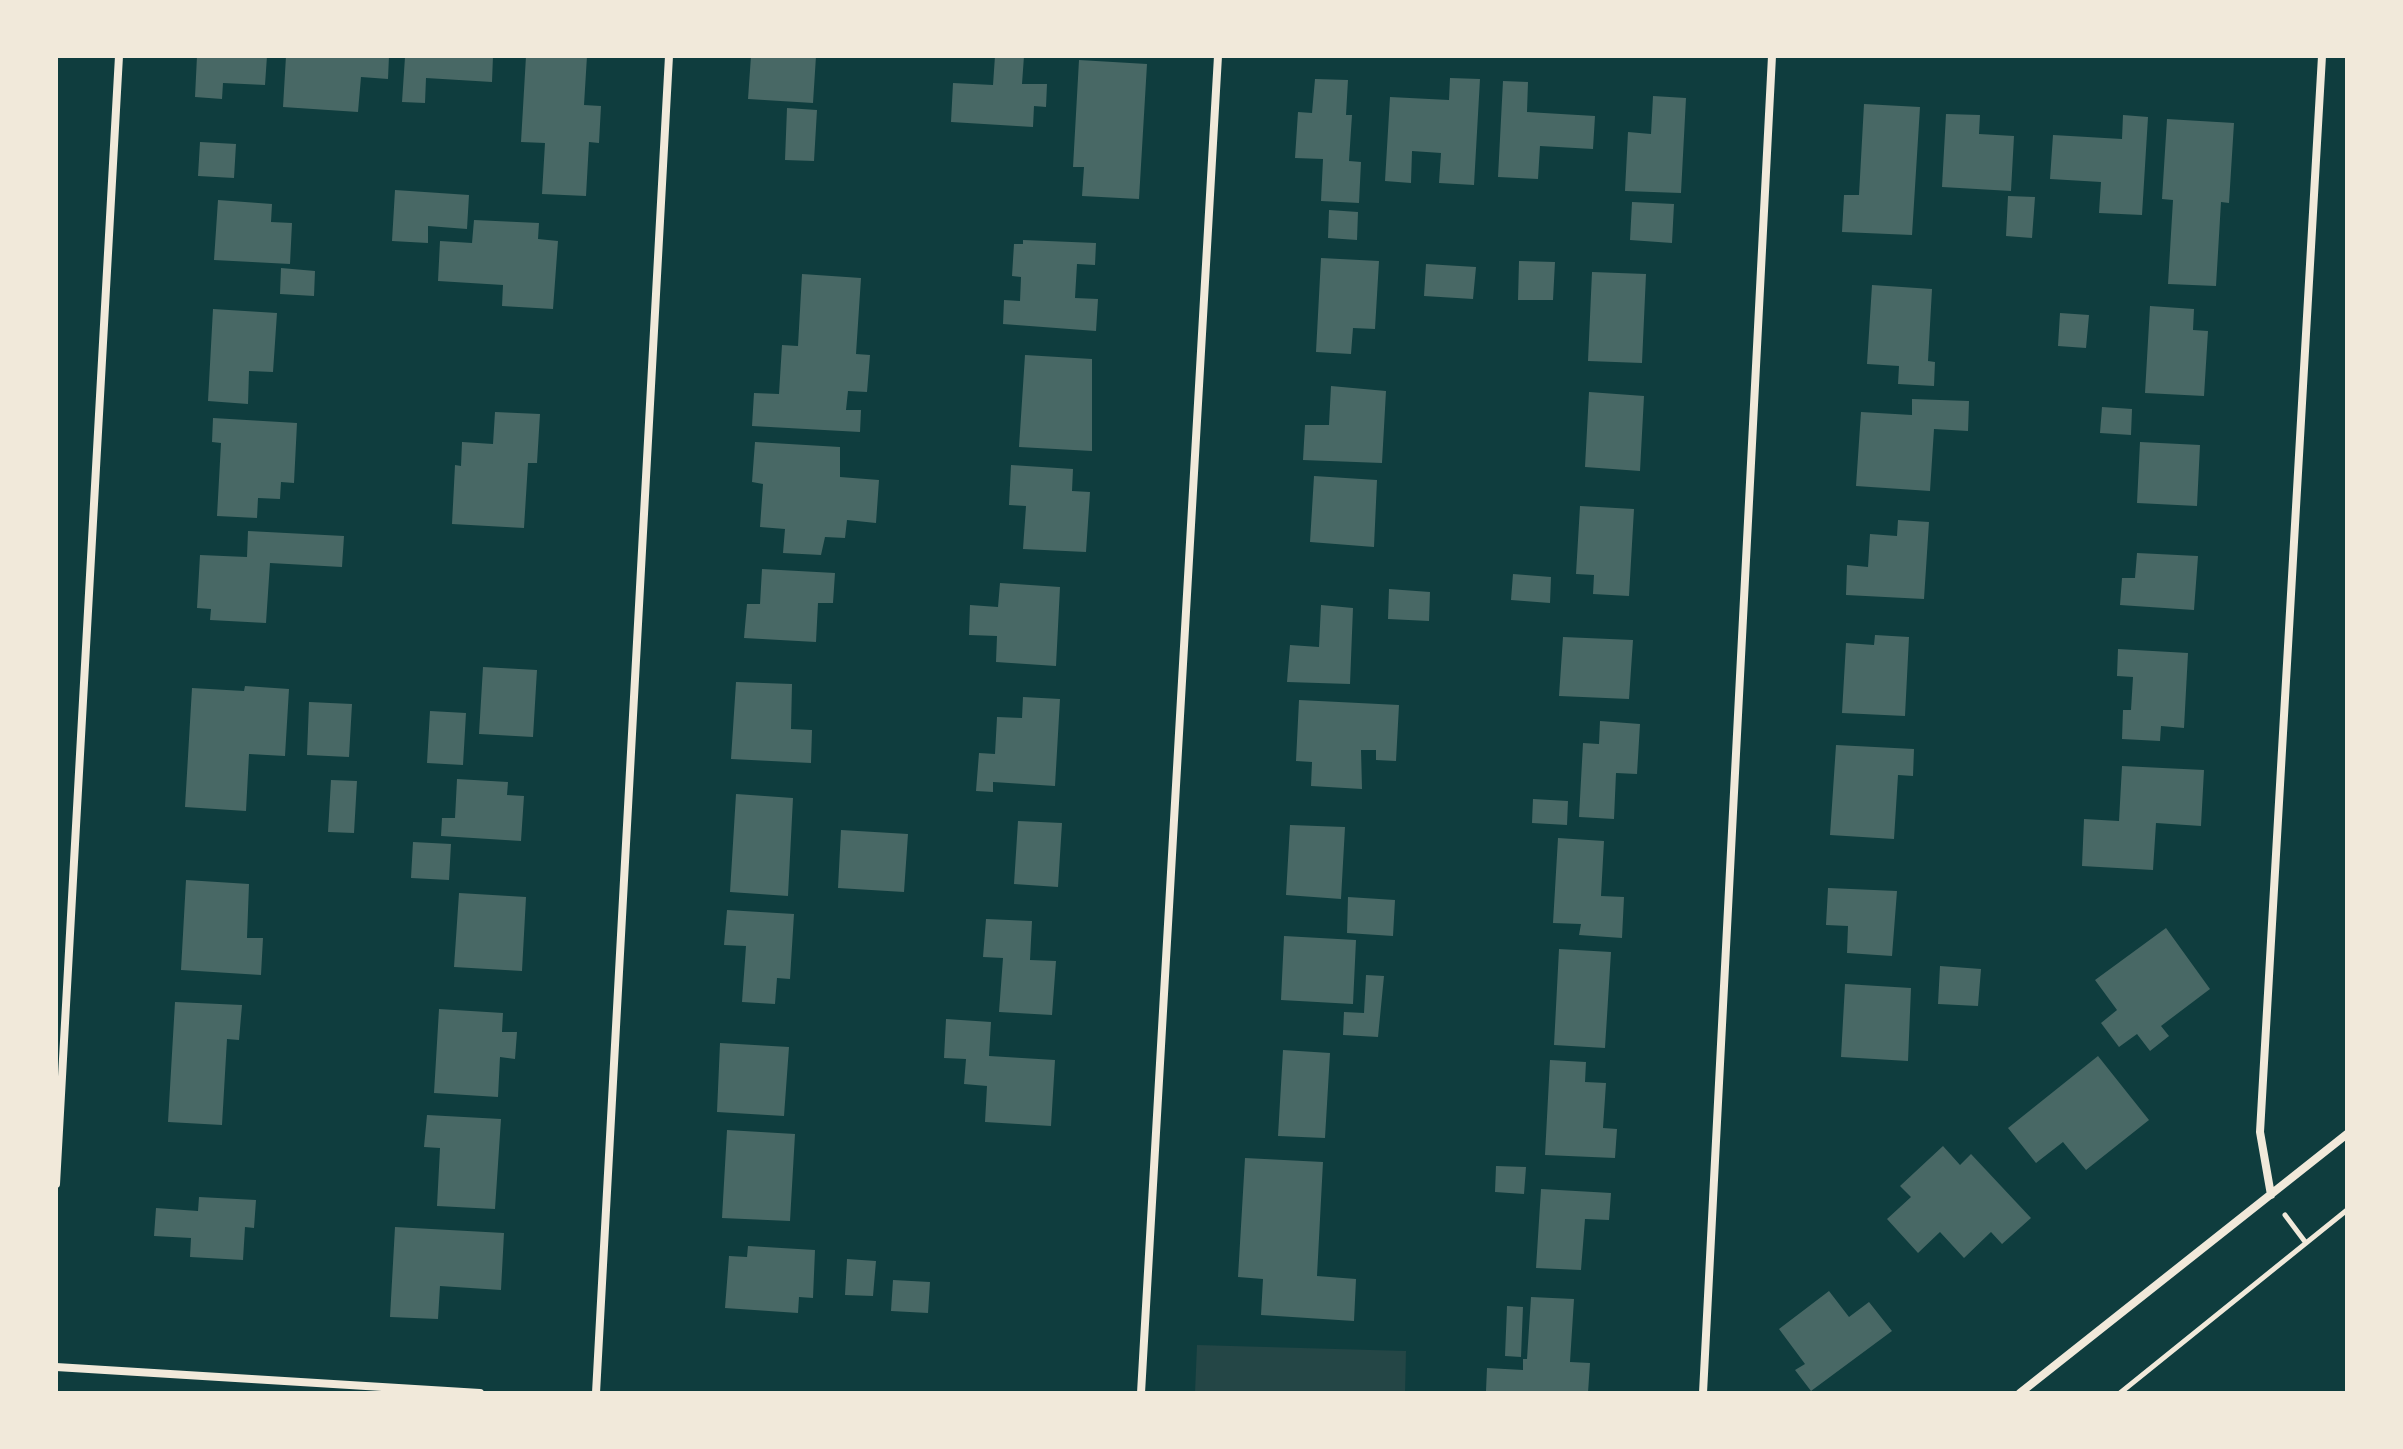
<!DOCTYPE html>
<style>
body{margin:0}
#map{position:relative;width:2403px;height:1449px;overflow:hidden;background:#0f3d3e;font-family:"Public Sans",sans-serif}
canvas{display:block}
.frame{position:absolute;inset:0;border:58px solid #f1e9da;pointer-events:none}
</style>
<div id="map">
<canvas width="2403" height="1449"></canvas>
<div class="frame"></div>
</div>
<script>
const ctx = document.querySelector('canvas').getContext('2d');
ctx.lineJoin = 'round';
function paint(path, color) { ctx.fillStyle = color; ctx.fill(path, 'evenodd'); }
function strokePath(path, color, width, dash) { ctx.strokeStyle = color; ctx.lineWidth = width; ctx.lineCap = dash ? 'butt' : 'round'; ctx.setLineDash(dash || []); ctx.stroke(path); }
paint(new Path2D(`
 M1197 1345 1406 1351 1405 1393H1195Z`), '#244646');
paint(new Path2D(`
 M197 56H267L265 85 223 83 222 99 195 97Z
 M286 56H389L388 79 361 77 358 112 283 107Z
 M427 56H493L492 82 426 78 425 103 402 102 405 57Z
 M526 56H587L584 105 601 106 599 143 589 142 586 196 542 194 545 143 521 142Z
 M751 56H816L813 103 748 99Z
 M995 56H1024L1022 84H1047L1046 107 1034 106 1033 127 951 122 953 83 993 85Z
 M1079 60 1147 64 1139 199 1082 196 1084 167H1073Z
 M1450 78 1480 79 1474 185 1439 183 1441 153 1412 151 1411 183 1385 181 1390 97 1449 100Z
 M1315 79 1348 80 1346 115H1352L1349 161 1361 162 1359 203 1321 201 1323 159 1295 158 1298 112 1312 113Z
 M1503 81 1528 82 1527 112 1595 116 1593 149 1540 146 1538 179 1498 177Z
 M1653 96 1686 98 1681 193 1625 191 1628 132 1651 134Z
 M1864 104 1920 107 1912 235 1842 232 1844 195H1859Z
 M787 108 817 110 814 161 785 160Z
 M1946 114 1980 115 1979 134 2014 136 2011 191 1942 187Z
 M2123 115 2148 117 2142 215 2099 213 2101 182 2050 179 2053 135 2122 139Z
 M2167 119 2234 123 2229 203 2221 202 2216 286 2168 284 2173 200 2162 199Z
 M200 142 236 144 234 178 198 176Z
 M395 190 469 195 467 229 428 226V243L392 241Z
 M2008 196 2035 197 2032 238 2006 236Z
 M218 200 272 204 271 222 292 223 290 264 214 260Z
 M1632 202 1674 204 1672 243 1630 240Z
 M1329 210 1358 212 1357 240 1328 238Z
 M474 220 539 223 538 239 558 241 553 309 502 306 503 285 438 281 440 241 472 243Z
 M1023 240 1096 243 1095 265 1077 264 1075 298 1098 299 1096 331 1003 324 1004 300 1020 301 1021 277 1012 276 1014 244H1023Z
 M1321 258 1379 261 1375 329 1353 328 1351 354 1316 352Z
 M1519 261 1555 262 1553 300H1518Z
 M1426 264 1476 267 1473 299 1424 296Z
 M281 268 315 271 314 296 280 294Z
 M1592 272 1646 274 1642 363 1588 361Z
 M802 274 861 278 856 354 870 355 867 392 848 391 846 410H861L860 432 752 426 754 393 779 394 782 345 798 346Z
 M1872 285 1932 289 1928 361 1935 362 1934 386 1898 384 1899 366 1867 364Z
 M2150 306 2194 309 2193 330 2208 331 2204 396 2145 393Z
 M213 309 277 313 273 372 249 371 248 404 208 401Z
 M2060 313 2089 315 2086 348 2058 346Z
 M1025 355 1092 359V451L1019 447Z
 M1331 386 1386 391 1382 463 1303 460 1305 425H1329Z
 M1589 392 1644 396 1640 471 1585 467Z
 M1912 399 1969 401 1968 431 1934 429 1930 491 1856 486 1861 412 1912 415Z
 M2102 407 2132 409 2131 435 2100 433Z
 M495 412 540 414 537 463H528L524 528 452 524 455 465 461 466 462 442 493 444Z
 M213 418 297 423 294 483 281 482 280 499 258 498 257 518 217 516 221 443 212 442Z
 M755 442 840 447V477L879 480 876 523 847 520 845 538 825 537 821 555 783 553 785 529 760 527 763 484 752 482Z
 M2140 442 2200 445 2197 506 2137 503Z
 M1011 465 1073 469 1072 491 1090 492 1086 552 1023 549 1026 506 1009 505Z
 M1314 476 1377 480 1374 547 1310 542Z
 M1580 506 1634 509 1629 596 1593 594 1594 575 1576 574Z
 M1898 520 1929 522 1924 599 1846 595 1847 565 1868 567 1870 534 1897 536Z
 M248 531 344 536 342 567 270 563 266 623 210 620 211 609 197 608 200 555 247 557Z
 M2137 553 2198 556 2194 610 2120 605 2122 578H2135Z
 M762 569 835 573 833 603H818L816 642 744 638 747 604H760Z
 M1513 574 1551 577 1550 603 1511 600Z
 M1000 583 1060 587 1056 666 996 662 997 636 969 635 970 605 998 607Z
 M1389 589 1430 592 1429 621 1388 619Z
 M1321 605 1353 608 1350 684 1287 682 1290 645 1319 647Z
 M1875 635 1909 637 1905 716 1842 713 1846 643 1874 645Z
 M1563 637 1633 640 1629 699 1559 696Z
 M2118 649 2188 653 2184 728 2161 726 2160 741 2122 739 2123 710H2131L2133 677 2117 676Z
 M483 667 537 670 533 737 479 734Z
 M736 682 792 684 791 729 812 730 811 763 731 759Z
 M245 686 289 689 285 756 249 754 246 811 185 807 192 688 244 691Z
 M1023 697 1060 699 1055 786 993 782V792L976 791 979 753 995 754 997 717 1022 718Z
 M1299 700 1399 705 1396 761 1376 760V750H1361L1362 789 1311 786 1312 762 1296 761Z
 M309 702 352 704 349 757 307 755Z
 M430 711 466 713 463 765 427 763Z
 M1600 721 1640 724 1637 774 1616 773 1614 819 1579 817 1583 743 1599 744Z
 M1836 745 1914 749 1913 776 1898 775 1894 839 1830 835Z
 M2122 766 2204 770 2201 826 2156 823 2153 870 2082 866 2084 819 2119 821Z
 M457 779 508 782 507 795 524 796 521 841 441 836 442 818H455Z
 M331 780 357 781 354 833 328 832Z
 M736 794 793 798 788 896 730 892Z
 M1533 799 1568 801 1567 825 1532 823Z
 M1018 821 1062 823 1058 887 1014 884Z
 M1290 825 1345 827 1341 899 1286 895Z
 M841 830 908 834 904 892 838 888Z
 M1558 838 1604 841 1601 896 1624 897 1622 938 1579 935 1581 924 1553 923Z
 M413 842 451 844 449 880 411 878Z
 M186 880 249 884 247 938H263L261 975 181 970Z
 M1828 888 1897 891 1892 956 1847 953 1848 926 1826 925Z
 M459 893 526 897 522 971 454 967Z
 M1348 897 1395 900 1393 936 1347 933Z
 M727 910 794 914 790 979 777 978 775 1004 742 1002 746 946 724 945Z
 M986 919 1032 921 1030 960 1056 961 1052 1015 999 1012 1003 958 983 957Z
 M2166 928 2210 989 2161 1026 2169 1036 2150 1051 2137 1034 2119 1047 2101 1023 2117 1010 2095 980Z
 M1284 936 1356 940 1353 1004 1281 1000Z
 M1559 949 1611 952 1605 1048 1554 1045Z
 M1940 966 1981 969 1978 1006 1938 1004Z
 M1366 975 1384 976 1378 1037 1343 1035 1344 1012 1364 1013Z
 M1845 984 1911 988 1908 1061 1841 1057Z
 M175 1002 242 1005 239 1040 227 1039 222 1125 168 1122Z
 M439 1009 503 1013 502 1032H517L515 1059 500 1057 498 1097 434 1093Z
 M946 1019 991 1022 989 1056 1055 1060 1051 1126 985 1122 987 1086 964 1084 966 1059 944 1058Z
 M720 1043 789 1047 784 1116 717 1112Z
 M1283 1050 1330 1053 1325 1138 1278 1136Z
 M2098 1056 2149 1120 2086 1170 2063 1142 2036 1163 2008 1128Z
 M1550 1060 1586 1062 1585 1082 1606 1083 1603 1128 1617 1129 1615 1158 1545 1155Z
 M427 1115 501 1119 495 1209 437 1206 440 1148 424 1147Z
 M727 1130 795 1134 790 1221 722 1218Z
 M1943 1146 1960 1165 1971 1154 2031 1218 2002 1244 1991 1232 1964 1258 1940 1232 1918 1253 1887 1219 1911 1197 1900 1186Z
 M1245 1158 1323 1162 1317 1276 1356 1279 1354 1321 1261 1315 1263 1279 1238 1277Z
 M1496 1166 1526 1167 1524 1194 1495 1192Z
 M1541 1189 1611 1193 1609 1220 1585 1219 1581 1270 1536 1268Z
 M199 1197 256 1200 254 1228 245 1227 243 1260 190 1257 191 1238 154 1236 156 1208 198 1211Z
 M395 1227 504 1233 501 1290 440 1286 438 1319 390 1317Z
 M748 1246 815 1250 813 1298 799 1297 798 1313 725 1308 729 1256 747 1257Z
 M847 1259 876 1261 873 1296 845 1295Z
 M893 1280 930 1282 928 1313 891 1311Z
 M1829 1291 1849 1317 1869 1302 1892 1331 1811 1391 1795 1370 1805 1364 1779 1329Z
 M1531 1297 1574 1299 1570 1362 1590 1363 1588 1393 1486 1391 1487 1368 1523 1370V1359H1527Z
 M1507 1306 1523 1307 1521 1357 1505 1356Z`), '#486865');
strokePath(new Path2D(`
 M2285 1215 2306 1243
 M2120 1393 2347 1210`), '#f1e9da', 5);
strokePath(new Path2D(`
 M56 1184 119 56
 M2271 1195 2260 1132 2322 56
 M56 1367 480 1393
 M596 1393 669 56
 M1141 1393 1218 56
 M1703 1393 1772 56
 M2020 1393 2347 1134`), '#f1e9da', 8);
</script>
